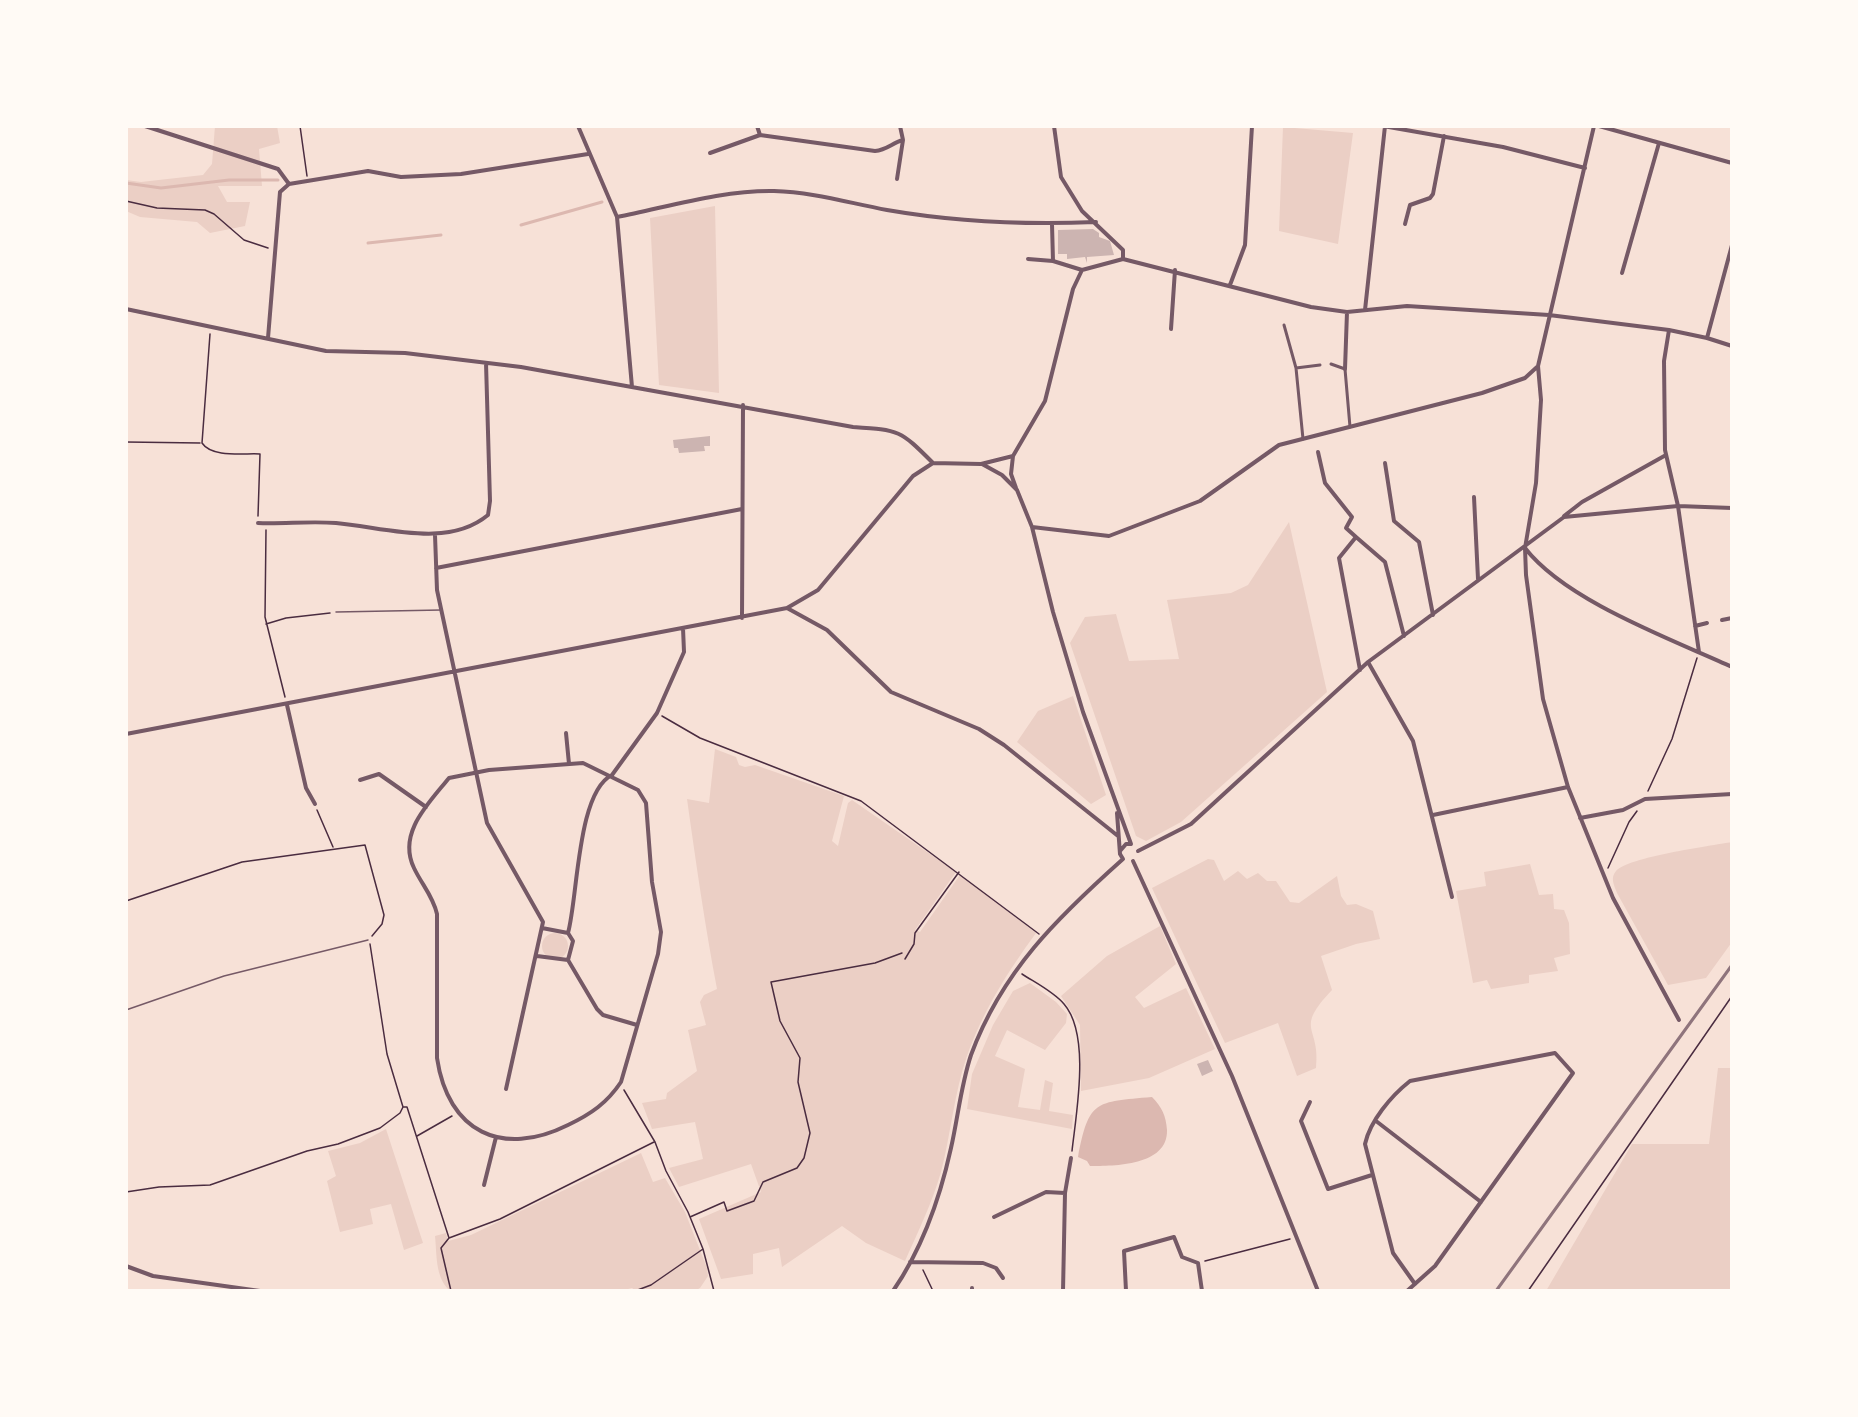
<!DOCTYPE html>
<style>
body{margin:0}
#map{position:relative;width:1858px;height:1417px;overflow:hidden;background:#f7e1d7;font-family:Literata,serif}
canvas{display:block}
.frame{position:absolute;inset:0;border:128px solid #fffaf5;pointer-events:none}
</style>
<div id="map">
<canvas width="1858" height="1417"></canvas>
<div class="frame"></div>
</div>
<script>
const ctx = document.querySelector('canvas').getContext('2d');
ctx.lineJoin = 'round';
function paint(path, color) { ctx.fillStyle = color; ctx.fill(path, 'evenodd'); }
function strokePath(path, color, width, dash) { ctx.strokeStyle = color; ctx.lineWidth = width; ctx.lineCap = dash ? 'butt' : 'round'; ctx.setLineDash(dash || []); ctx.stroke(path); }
paint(new Path2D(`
 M215 126H277L280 143 259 149 262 186H218L227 202H250L245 226 210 233 197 222 140 217 126 211V180L141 182 203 175 212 164Z
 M1283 127 1353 133 1338 244 1279 231Z
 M715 206 719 393 659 385 650 218Z
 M1289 522 1327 692 1181 822 1146 841 1136 836 1070 643 1085 617 1116 614 1129 661 1179 659 1167 600 1231 593 1248 585Z
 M1073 696 1106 795 1091 804 1017 742 1038 711Z
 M715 749 736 757 739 765 745 767 755 765 844 796 832 841 838 846 848 803 852 800 956 872 915 930 920 932 960 875 1036 933C1007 973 984 1009 967 1056 954 1093 951 1134 941 1172 932 1203 918 1232 905 1261L866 1243 842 1226 782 1267 779 1248 753 1254V1274L721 1279 699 1219 761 1192 751 1164 679 1187 669 1168 703 1159 695 1122 652 1129 642 1103 666 1099 667 1093 697 1071 688 1030 706 1025 700 1002 704 995 717 989C705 926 696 863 687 799L709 803Z
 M1732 842V942L1706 978 1668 985 1617 893C1614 885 1610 878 1616 871 1628 857 1710 846 1732 842Z
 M1208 859 1214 860 1224 881 1238 871 1247 879 1258 873 1267 881H1276L1290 902 1299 903 1337 876 1341 896 1347 905 1356 904 1373 911 1380 939 1356 944 1321 956 1332 990C1293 1031 1321 1025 1316 1068L1297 1076 1278 1023 1225 1043 1152 888Z
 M1530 864 1539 895 1553 894 1554 909 1564 910 1569 923 1570 954 1554 958 1558 971 1529 975V983L1491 989 1487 980 1473 983 1456 891 1486 886 1484 872Z
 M1160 926 1176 964 1135 997 1144 1008 1186 988 1215 1049 1149 1078 1081 1091 1080 1025 1061 996 1107 956Z
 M542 946a13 13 0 1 1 26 0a13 13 0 1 1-26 0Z
 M1030 983 1056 1002 1067 1014 1066 1023 1045 1050 1007 1030 995 1056 1025 1069 1018 1107 1040 1110 1045 1080 1053 1083 1049 1111 1073 1115 1072 1129 967 1109 972 1074 993 1025 1013 991Z
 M1718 1068H1732V1291H1546L1632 1144H1709Z
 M386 1129 423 1243 404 1250 391 1204 370 1209 373 1224 340 1232 327 1181 336 1176 328 1151 360 1143Z
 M641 1153 653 1182 665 1178 685 1212 707 1268 708 1276 700 1288 694 1291H636L632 1288 620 1291H463L449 1290C435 1276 437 1255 435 1236L446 1233 448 1241 471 1235Z`), '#ebcfc5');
paint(new Path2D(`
 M1152 1097C1162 1107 1166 1116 1167 1130 1168 1166 1114 1166 1090 1166L1087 1161 1078 1157C1089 1100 1095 1102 1152 1097Z`), '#dcb8b0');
strokePath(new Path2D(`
 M126 183 161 188 229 180H278
 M521 225 602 202
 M368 243 441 235`), '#dcb8b0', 3);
paint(new Path2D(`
 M1093 229 1099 233V237L1110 241 1114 255 1087 257V263L1085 257 1067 259V254H1058V230Z
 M710 436V446H704L705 451 679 453 678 448H674L673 440Z
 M1208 1060 1213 1071 1202 1076 1197 1064Z`), '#ccb4b1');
strokePath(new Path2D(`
 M300 126 307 176
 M126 201 157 208 205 210 214 214 244 240 268 248
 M210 334 202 443C212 458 244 453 260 454L258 516
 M126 442 200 443
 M266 530 265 617 285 697
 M266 624 286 618 330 613
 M662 716 700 738 861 801 1039 934
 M1648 791 1672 739 1697 658
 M317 810 333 847
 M1608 868 1629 822 1637 811
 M126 901 242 862 365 845 384 915 382 924 372 936
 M370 944 387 1054 403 1107H407L449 1238 441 1248 451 1291
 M905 959 914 944 915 933 959 872
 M1022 974C1036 983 1054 992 1064 1004 1091 1035 1076 1114 1072 1151
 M624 1090 655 1142 666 1171 688 1212 703 1249 714 1291
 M417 1136 452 1116
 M126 1192 159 1187 210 1185 307 1151 338 1144 380 1128 400 1113 403 1107
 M690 1217 724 1202 727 1211 754 1201 763 1182 797 1168 804 1158 810 1133 798 1082 800 1058 780 1021 771 982 875 963 902 953
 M449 1238 500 1219 654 1142
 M1205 1261 1290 1239
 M923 1270 933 1291
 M635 1291 651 1285 703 1249
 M1528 1291 1732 996`), '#4a2c40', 1.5);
strokePath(new Path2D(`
 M336 612 441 610
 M126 1010 224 976 368 940`), '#755966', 1.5);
strokePath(new Path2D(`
 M1284 325 1296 368 1303 439
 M1331 364 1345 369 1350 427
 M1296 368 1320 365`), '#755966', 3);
strokePath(new Path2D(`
 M145 126 278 169 289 184
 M578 126 617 217 632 387
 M757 126 760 135 875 151C887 150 892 143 903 140L900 126
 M1054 126 1061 177 1082 211 1123 250V259
 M1383 126 1503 147 1585 168
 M1594 126 1538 366 1541 400 1536 483 1525 548 1526 575 1543 699 1568 787 1613 898 1679 1020
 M1599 126 1732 163
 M710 153 760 135
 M897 179 903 140
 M617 217C668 207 722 190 774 191 813 192 849 203 887 210 956 222 1025 225 1096 222
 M1052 224 1053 261 1082 270
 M1405 224 1410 205 1430 198 1433 194 1444 136
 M1028 259 1053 261
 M1622 273 1659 143
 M1230 285 1245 245 1252 126
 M126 309 326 351 405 353 521 367 853 427C900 430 900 430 933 463L981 464 1013 456 1045 401 1073 289 1082 270 1123 259 1311 307 1347 312 1407 306 1549 315 1669 330 1707 338 1732 346
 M1365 310 1385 126
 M1171 329 1175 270
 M1669 330 1664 361 1665 450 1678 506 1699 652
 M268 338 280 192 289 184 368 171 401 177 461 174 588 154
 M1707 338 1732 245
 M1345 369 1347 312
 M1318 452 1325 483 1352 517 1346 528 1356 537
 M1013 456 1011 474 1016 488
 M1385 463 1394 521 1419 542 1433 615
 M982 464 1002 475 1017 490 1032 527 1053 612 1083 712 1131 844
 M1474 497 1478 579
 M1564 516 1582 502 1666 455
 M258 523C284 524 310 521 336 523 384 527 447 549 488 515L490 501 486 363
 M1032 527 1109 536 1200 501 1279 445 1482 393 1525 378 1537 367
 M435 535 437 590 487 823 543 922 506 1089
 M1525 548C1566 601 1671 639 1732 667
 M436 568 742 509
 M787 608 827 630 891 692 979 729 1004 745 1118 836
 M742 618 743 405
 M1722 620 1732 618
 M1695 626 1707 623
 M1368 662 1413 741 1452 897
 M1360 670 1339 558 1356 537 1385 562 1404 636
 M287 705 306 788 315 804
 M566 733 569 764
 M126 734 787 608 818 590 913 476 933 463
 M583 763 638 790 646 803 652 882 661 932 658 954 621 1082C607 1103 591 1114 568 1125 502 1158 448 1132 437 1058V914C433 896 422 885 414 868 397 833 429 803 449 778L489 770Z
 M360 780 379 774 426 807
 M1117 813 1120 854 1123 859
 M1433 815 1568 787
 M1580 818 1623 810 1645 799 1732 794
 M1120 851 1126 844H1131
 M1138 851 1191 824 1368 662 1564 517 1678 506 1732 508
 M1133 861 1232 1076 1318 1291
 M542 928 568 933
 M537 956 568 960
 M637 1025 603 1015 597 1009 568 960 573 941 568 933C578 897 577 792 612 775L657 713 684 652 683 628
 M1310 1102 1301 1121 1328 1189 1372 1175
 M1376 1121 1481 1202
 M484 1185 496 1137
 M994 1217 1046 1192 1065 1193
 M910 1262 983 1263 996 1268 1003 1278
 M126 1266 153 1276 260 1291
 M972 1288V1291
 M893 1291C922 1249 940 1198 951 1148 958 1117 961 1085 971 1055 1002 971 1058 917 1123 859
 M1063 1291 1065 1193 1071 1158
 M1126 1291 1124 1251 1174 1237 1182 1257 1198 1263 1202 1291
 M1407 1291 1435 1266 1573 1073 1555 1053 1410 1081C1391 1096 1370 1121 1365 1144L1393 1253 1415 1284`), '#755966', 4);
strokePath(new Path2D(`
 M1496 1291 1732 965`), '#8f747c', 3);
</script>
